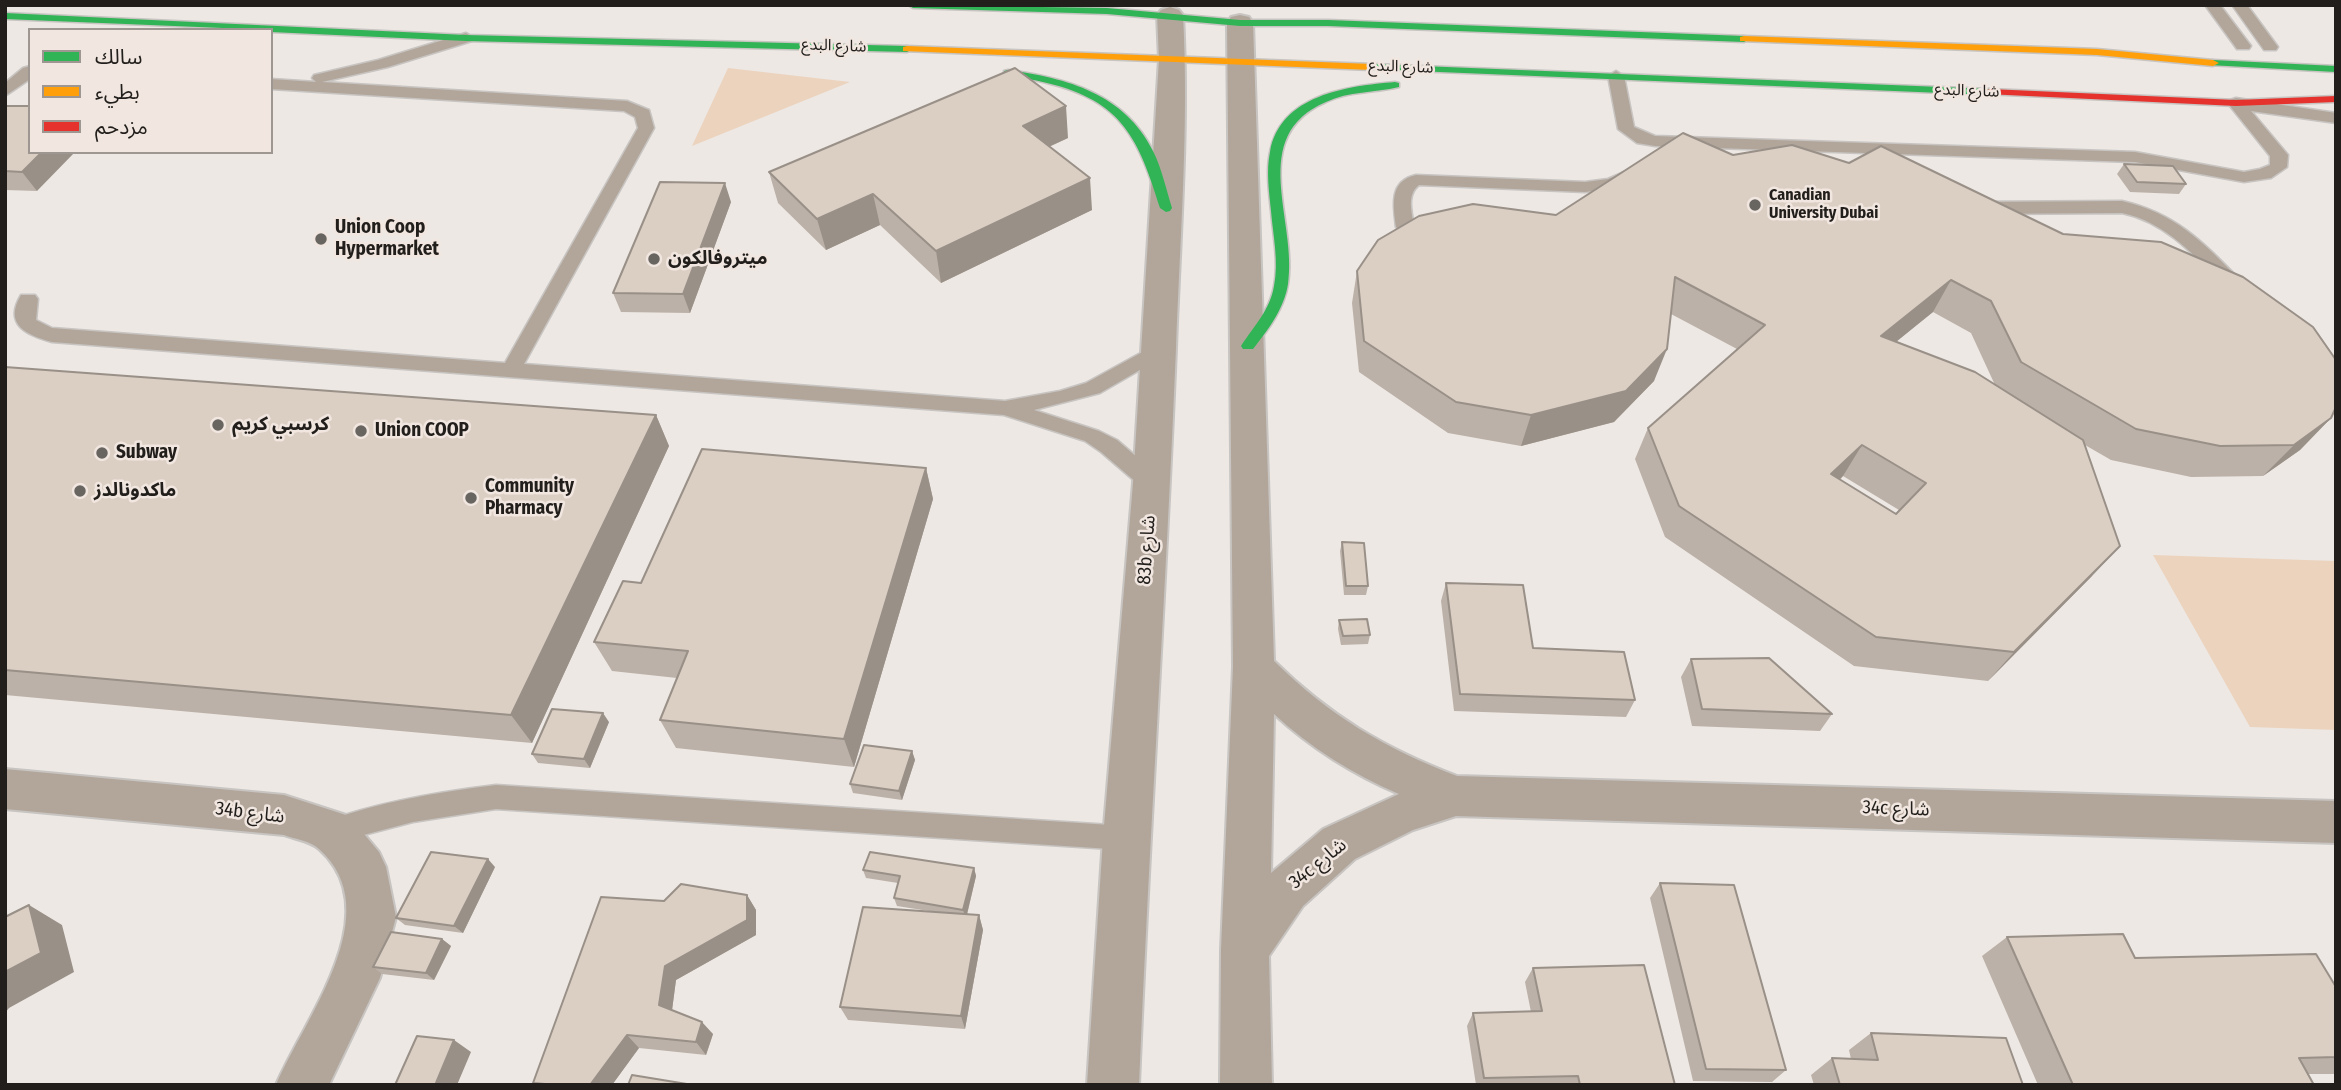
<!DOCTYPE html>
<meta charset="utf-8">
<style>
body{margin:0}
#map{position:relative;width:2341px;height:1090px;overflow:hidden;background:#ede8e4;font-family:"Fira Sans Condensed","Noto Sans Arabic",sans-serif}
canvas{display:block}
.frame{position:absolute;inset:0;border:7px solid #211e1b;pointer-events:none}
.legend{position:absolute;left:28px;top:28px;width:245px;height:126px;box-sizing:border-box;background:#f1e7e0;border:2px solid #9e9791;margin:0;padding:9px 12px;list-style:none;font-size:21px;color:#211e1b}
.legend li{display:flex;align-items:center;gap:14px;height:35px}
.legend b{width:35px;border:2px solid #9e9791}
</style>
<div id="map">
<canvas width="2341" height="1090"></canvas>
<div class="frame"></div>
<ul class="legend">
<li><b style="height:9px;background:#30b455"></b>سالك</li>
<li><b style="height:9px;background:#ff9f0a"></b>بطيء</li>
<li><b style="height:9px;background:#e5322d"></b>مزدحم</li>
</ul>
</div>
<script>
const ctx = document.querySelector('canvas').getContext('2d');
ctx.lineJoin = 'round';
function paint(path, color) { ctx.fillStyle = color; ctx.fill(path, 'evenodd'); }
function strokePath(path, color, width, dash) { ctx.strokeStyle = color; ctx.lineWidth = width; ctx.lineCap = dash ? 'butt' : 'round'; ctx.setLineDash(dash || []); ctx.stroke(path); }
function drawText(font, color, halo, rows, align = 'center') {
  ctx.font = font + ' "Fira Sans Condensed","Noto Sans Arabic",sans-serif'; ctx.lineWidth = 5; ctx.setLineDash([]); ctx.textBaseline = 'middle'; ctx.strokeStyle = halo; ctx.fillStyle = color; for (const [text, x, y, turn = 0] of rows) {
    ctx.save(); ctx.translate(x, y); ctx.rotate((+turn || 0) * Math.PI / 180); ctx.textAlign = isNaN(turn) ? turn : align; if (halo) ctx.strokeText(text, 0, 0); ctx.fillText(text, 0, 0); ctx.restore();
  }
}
paint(new Path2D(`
 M728 68 850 82 692 146Z
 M2153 555 2336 561V730L2250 727Z`), '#ecd3be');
const lane = new Path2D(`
 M2205 5H2220L2251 46 2249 49H2237Z
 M2232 5H2247L2278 47 2276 50H2264Z
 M466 33 474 38 472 41 388 67 322 82 627 101 649 110 654 128 524 364 1005 401 1060 391 1086 383 1157 344 1164 346 1167 351 1164 356 1100 393 1034 410 1099 431 1117 440 1160 477 1163 483 1160 489 1152 491 1144 489 1101 452 1085 441 1004 415 52 342C27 335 3 325 21 295H35L38 299 36 320 52 328 505 363 638 128 635 117 624 111 271 89V79L316 82 312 78 314 75 378 60Z
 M30 66V79L5 96V83L23 68Z
 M1616 71 1624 76 1634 127 1655 136 2135 152 2244 172 2260 169 2270 165V156L2230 106 2228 103 2230 100 2236 98 2336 113V123L2251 111 2288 155 2287 167 2271 178 2244 182 2135 162 1655 146 1637 143 1618 129 1608 76Z
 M1629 170 1638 175 1618 188 1585 192 1419 185C1406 195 1412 212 1414 227L1405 233 1396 227C1393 205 1389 181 1416 175L1585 182 1608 179Z
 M2122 201C2175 213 2203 242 2240 280L2243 284 2240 288H2226C2196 257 2166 222 2122 213L1977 214 1968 208 1977 202Z
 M496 785 1126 826 1136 829 1139 838 1136 847 1126 850 496 809 413 822 333 843 324 840 320 831 324 822C378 802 438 792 496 785Z`);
const street = new Path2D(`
 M1170 7 1179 10 1183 15C1189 126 1180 238 1176 348 1166 594 1149 839 1139 1085H1087L1103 838 1133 483 1159 59 1157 15 1161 10Z
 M1240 15 1249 17 1253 23 1274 661C1330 716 1384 748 1457 776L2336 801V843L1456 816 1413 830 1355 859 1303 906 1269 956 1272 1085H1220L1221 950 1233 667 1227 23 1231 17ZM1274 714C1311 748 1352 774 1399 794L1323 829 1271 873Z
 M5 769 284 795 349 816 379 852 386 867 396 917 380 978 329 1085H276C304 1019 390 912 319 849 311 841 294 839 284 835L5 809Z`);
const fast = new Path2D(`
 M908 5 1107 8 1240 20H1328L1744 36 1749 39 1744 42 1328 26H1240L1107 14 913 8Z
 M5 13 466 35 907 46 912 49 907 52 466 41 271 32V30L5 19Z
 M2213 60 2336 66V72L2209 65V61Z
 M1372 64 1990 89 1996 92 1990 95 1368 69 1366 67Z
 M1008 70C1067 78 1125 94 1153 151 1162 169 1166 189 1172 208L1170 211 1166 212 1160 208C1139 140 1123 101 1047 83 1033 79 1018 78 1004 75V71Z
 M1395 82 1399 83V87C1374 93 1349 91 1326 102 1246 136 1298 221 1288 284 1284 309 1268 330 1253 349H1243L1241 346C1254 326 1270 310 1274 286 1279 262 1273 235 1271 211 1269 192 1266 171 1270 152 1280 95 1347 86 1395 82Z`);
const slow = new Path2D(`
 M1744 36 2097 49 2213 60 2219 63 2213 66 2097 55 1740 41V37Z
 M907 46 1372 64 1378 67 1372 70 903 51V47Z`);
const jam = new Path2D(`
 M1990 89 2236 100 2336 96V102L2236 106 1986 94V90Z`);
strokePath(lane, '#c7c4c1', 3);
strokePath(street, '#c7c4c1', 4);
strokePath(fast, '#c7c4c1', 3);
strokePath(slow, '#c7c4c1', 3);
strokePath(jam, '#c7c4c1', 3);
paint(lane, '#b2a69b');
paint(street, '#b2a69b');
paint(fast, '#30b455');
paint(slow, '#ff9f0a');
paint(jam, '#e5322d');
paint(new Path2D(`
 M5 107 37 191 5 190Z
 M1068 138 1049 147 1092 210 941 283 880 225 826 250 778 203 769 172Z
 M1733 155 2331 418 2300 450 2263 476 2191 477 2111 460 2085 445 2092 576 1988 681 1854 666 1665 537 1635 459 1648 428 1737 349 1671 314 1654 381 1614 422 1521 446 1448 433 1359 372 1352 303 1357 271 1556 215ZM1933 312 1971 333 1995 385 1896 341ZM1843 476 1899 510 1896 514 1840 480Z
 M2124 164 2186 184 2179 194 2130 192 2117 174Z
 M731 202 690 313 621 312 613 293Z
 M5 367 656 415 669 446 532 743 5 695Z
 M926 468 933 499 854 767 676 748 660 720 677 678 612 671 594 642 641 583Z
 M1342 542 1368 586 1366 595H1344L1340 551Z
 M1446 583 1533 648 1635 700 1626 717 1454 711 1441 601Z
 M1339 620 1370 635 1368 644 1341 645 1338 629Z
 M1691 659 1832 714 1820 731 1692 726 1681 677Z
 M609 722 590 768 538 763 532 754Z
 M912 751 915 760 902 800 853 793 850 784Z
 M495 867 463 933 405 925 396 918Z
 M974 868 976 876 967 915H979L983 930 965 1029 848 1020 840 1007 935 912 897 906 894 898 898 883 866 878 863 870Z
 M1660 883 1786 1070 1772 1082 1693 1081 1650 898Z
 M747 895 756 910V935L676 980 672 1010 713 1034 706 1055 639 1048 612 1085H535L533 1083 664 901Z
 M2007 937 2135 958 2336 987V1074H2308L2314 1085H2038L1982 956Z
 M442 939 451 946 434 980 382 974 373 967Z
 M1533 968 1675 1085H1476L1467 1026 1473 1013 1531 1012 1525 982Z
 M1871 1033 2023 1085H1814L1811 1075 1832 1058 1851 1059 1849 1050Z`), '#bcb1a8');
paint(new Path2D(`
 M1066 106 1068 138 1026 157 1023 126Z
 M42 152H75L37 191 22 172Z
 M1090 178 1092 210 941 283 936 251Z
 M725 183 731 202 690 313 683 294Z
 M873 194 880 225 826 250 817 219Z
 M1951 280 1933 312 1864 368 1881 336Z
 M1667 349 1654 381 1614 422 1521 446 1531 415Z
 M656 415 669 446 532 743 511 715Z
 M2331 418 2300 450 2263 476 2294 445Z
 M1862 445 1843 476 1813 505 1831 474Z
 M926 468 933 499 854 767 844 739Z
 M2120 546 2092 576 1988 681 2014 652Z
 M603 713 609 722 590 768 584 759Z
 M912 751 915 760 902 800 899 791Z
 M488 859 495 867 463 933 454 926Z
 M974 868 976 876 966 918 963 910Z
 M747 895 756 910V935L676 980 671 1018 659 1005 665 966Z
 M29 905 62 925 74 972 9 1008 5 1013V972Z
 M979 915 983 930 965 1029 961 1016Z
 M442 939 451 946 434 980 426 973Z
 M702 1022 713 1034 706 1055 696 1042Z
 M627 1035 639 1048 612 1085H590Z
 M454 1040 471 1052 457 1085 436 1083Z`), '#999088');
const building = new Path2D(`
 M1015 68 1066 106 1023 126 1090 178 936 251 873 194 817 219 769 172Z
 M6 106H30V152H42L22 172 5 171V107Z
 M1683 133 1733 155 1792 145 1849 163 1881 146 2063 234 2161 242 2243 277 2313 327 2336 360V407L2331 418 2294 445 2220 446 2136 429 2021 362 1991 301 1951 280 1881 336 1975 372 2083 440 2120 546 2014 652 1876 637 1679 506 1648 428 1765 325 1675 277 1667 349 1626 391 1531 415 1456 402 1364 341 1357 271 1378 240 1419 216 1473 204 1556 215ZM1862 445 1926 483 1896 514 1831 474Z
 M2124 164 2173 166 2186 184 2137 182Z
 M660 182 725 183 683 294 613 293Z
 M5 367 656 415 511 715 5 670Z
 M702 449 926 468 844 739 660 720 688 651 594 642 623 581 641 583Z
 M1342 542 1364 543 1368 586H1346Z
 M1446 583 1523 585 1533 648 1624 652 1635 700 1460 694Z
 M1367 619 1370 635 1343 636 1339 620Z
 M1769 658 1832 714 1702 709 1691 659Z
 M552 709 603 713 584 759 532 754Z
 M864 745 912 751 899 791 850 784Z
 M431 852 488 859 454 926 396 918Z
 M870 852 974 868 963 910 894 898 900 876 863 870Z
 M1660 883 1734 885 1786 1070 1706 1069Z
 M681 884 747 895V920L665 966 659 1005 702 1022 696 1042 627 1035 590 1085H557L533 1083 601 897 664 901Z
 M29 905 41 953 5 972V917Z
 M863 907 979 915 961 1016 840 1007Z
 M391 932 442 939 426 973 373 967Z
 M2123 934 2135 958 2316 954 2336 987V1057L2299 1058 2314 1085H2073L2007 937Z
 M1644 965 1675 1085H1580L1578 1076 1484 1078 1473 1013 1542 1011 1533 968Z
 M1871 1033 2006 1038 2023 1085H1840L1832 1058 1878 1060Z
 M417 1036 454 1040 436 1083 453 1085H395Z
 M632 1075 693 1085H628Z`);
paint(building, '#dbcec3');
strokePath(building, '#999088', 2);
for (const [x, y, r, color] of [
 [1755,205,7,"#686561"],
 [321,239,7,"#686561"],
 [654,259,7,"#686561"],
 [218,425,7,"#686561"],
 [361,431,7,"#686561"],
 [102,453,7,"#686561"],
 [80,491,7,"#686561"],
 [471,498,7,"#686561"]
]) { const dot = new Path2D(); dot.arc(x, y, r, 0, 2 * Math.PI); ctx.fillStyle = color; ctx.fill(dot); strokePath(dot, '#f1e7e0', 2.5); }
drawText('16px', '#211e1b', '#f1e7e0', [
 ["شارع البدع",834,46,2],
 ["شارع البدع",1401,67,2],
 ["شارع البدع",1967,91,2]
]);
drawText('bold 16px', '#211e1b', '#f1e7e0', [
 ["Canadian",1769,196],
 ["University Dubai",1769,214]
], 'left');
drawText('bold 19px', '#211e1b', '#f1e7e0', [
 ["Union Coop",335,228],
 ["Hypermarket",335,250],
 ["ميتروفالكون",668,259],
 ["كرسبي كريم",232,425],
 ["Union COOP",375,431],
 ["Subway",116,453],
 ["Community",485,487],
 ["Pharmacy",485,509],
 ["ماكدونالدز",94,491]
], 'left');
drawText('19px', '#211e1b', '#f1e7e0', [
 ["83b شارع",1147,550,-86],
 ["34c شارع",1896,809,2],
 ["34b شارع",250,813,7],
 ["34c شارع",1318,864,-39]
]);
</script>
